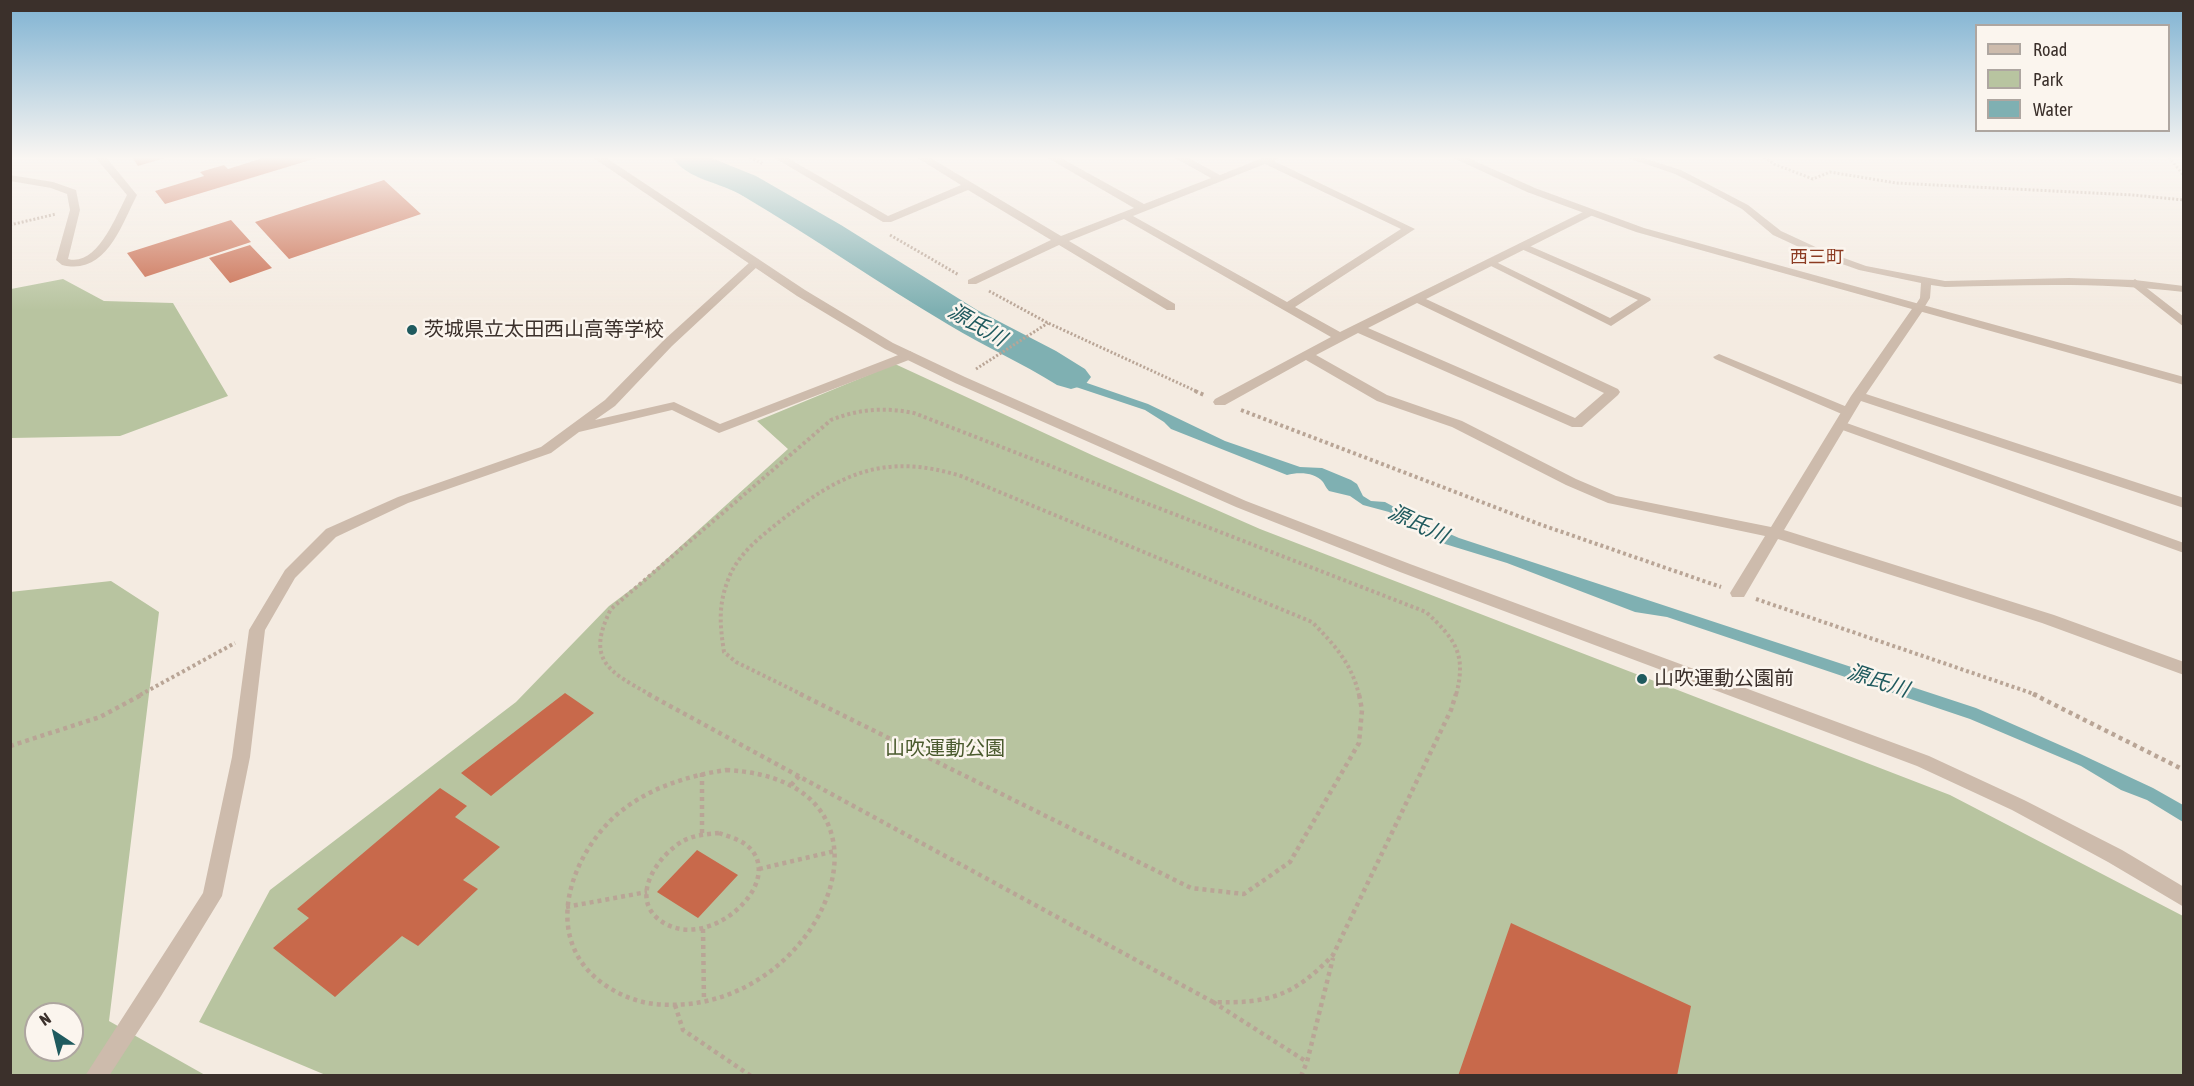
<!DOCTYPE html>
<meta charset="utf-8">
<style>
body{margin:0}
#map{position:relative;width:2194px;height:1086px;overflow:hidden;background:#f4ebe1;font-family:"Asap Condensed",sans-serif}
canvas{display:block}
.frame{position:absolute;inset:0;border:12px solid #3b302b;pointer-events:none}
.legend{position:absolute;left:1975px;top:24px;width:195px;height:108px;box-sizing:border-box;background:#fbf5ee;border:2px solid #aea6a0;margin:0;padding:8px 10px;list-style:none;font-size:18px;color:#3b302b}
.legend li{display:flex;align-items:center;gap:12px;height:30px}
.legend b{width:30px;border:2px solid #aea6a0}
.north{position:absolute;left:24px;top:1002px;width:60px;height:60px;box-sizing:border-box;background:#fbf5ee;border:2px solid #aea6a0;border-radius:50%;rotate:325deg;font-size:16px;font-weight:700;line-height:24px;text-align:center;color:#3b302b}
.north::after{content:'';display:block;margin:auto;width:21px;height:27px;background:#1f5a5e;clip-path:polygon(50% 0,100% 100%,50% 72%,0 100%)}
</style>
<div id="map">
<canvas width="2194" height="1086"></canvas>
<div class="frame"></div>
<ul class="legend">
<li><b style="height:8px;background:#cdbbac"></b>Road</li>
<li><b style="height:16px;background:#b8c4a0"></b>Park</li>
<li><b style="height:16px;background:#7fb0b2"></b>Water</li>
</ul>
<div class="north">N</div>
</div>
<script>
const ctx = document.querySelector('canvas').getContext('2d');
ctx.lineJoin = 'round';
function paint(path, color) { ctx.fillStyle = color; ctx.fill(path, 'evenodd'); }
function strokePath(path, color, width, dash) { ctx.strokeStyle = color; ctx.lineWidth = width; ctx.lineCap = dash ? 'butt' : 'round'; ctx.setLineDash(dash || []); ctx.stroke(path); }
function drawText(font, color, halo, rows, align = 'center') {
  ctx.font = font + ' "Asap Condensed","Noto Sans JP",sans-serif'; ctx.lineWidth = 5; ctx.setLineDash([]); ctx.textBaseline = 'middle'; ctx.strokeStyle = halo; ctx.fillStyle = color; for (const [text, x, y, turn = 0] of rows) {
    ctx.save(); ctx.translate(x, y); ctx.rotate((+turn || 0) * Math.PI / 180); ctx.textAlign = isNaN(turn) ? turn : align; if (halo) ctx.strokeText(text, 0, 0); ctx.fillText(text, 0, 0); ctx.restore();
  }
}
paint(new Path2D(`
 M63 279 104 301 173 303 228 396 120 436 11 438V289Z
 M895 364 1094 456 1260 529 1950 795 2183 916V1075L328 1076 199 1022 270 890 516 702 609 606 641 582 788 449 757 421Z
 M111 581 159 612 109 1021 205 1075H11L10 592ZM36 1014H72V1050H36Z`), '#b8c4a0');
paint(new Path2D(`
 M1022 343 1024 347 1035 353 1053 356 1084 382 1148 404 1225 441 1300 467 1322 468 1351 480 1357 484 1363 496 1371 501 1385 502 1420 521 1459 538 1976 708 2078 753 2153 788 2183 805V822L2147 800 2121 790 2081 766 1970 719 1667 617 1635 612 1507 563 1445 544 1389 512 1363 505 1350 496 1329 491C1326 488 1325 485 1323 482 1315 472 1298 472 1287 475L1171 429 1164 422 1145 410 1067 384 1040 360 1010 350Z`), '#7fb0b2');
paint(new Path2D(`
 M672 157H709L756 176 841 225 977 310 1056 351 1085 369 1091 377 1085 385 1071 389 1057 385C1022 363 984 346 949 325 879 284 813 237 743 196 721 182 687 180 672 157Z`), '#7fb0b2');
paint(new Path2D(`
 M132 157H165V158L138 166Z
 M266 157 317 158 165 204 155 191 204 176 200 172 224 165 228 169Z
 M384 180 421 214 289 259 255 222Z
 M231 220 251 242 145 277 127 253Z
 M250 245 272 268 230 283 209 258Z
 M565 693 594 713 491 796 461 773Z
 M440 788 467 806 455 817 500 847 463 880 478 889 418 946 402 936 335 997 273 948 309 918 297 909Z
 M697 850 738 875 698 918 657 892Z
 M1511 923 1691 1006 1677 1076H1458Z`), '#c8694b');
strokePath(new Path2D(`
 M750 157 763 164
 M1764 157 1774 164 1813 179 1830 172 1896 183 2133 195 2184 200
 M2169 157 2184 176
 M10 225 56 214
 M890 235 959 275
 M989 291 1048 323 1198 392
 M976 369 1048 323`), '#b9a596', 3, [2, 2]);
strokePath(new Path2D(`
 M1195 391 1204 395
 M1241 410 1539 524 1721 587
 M1756 599 2037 695
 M140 695 235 643
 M651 695C609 672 585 660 611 609L831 420C859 409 884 407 914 413L1426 612C1455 639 1467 654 1456 695
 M803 695 736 662 724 652C720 625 718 606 728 580 737 555 759 538 779 522 840 474 883 452 961 476L1312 622C1334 644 1352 664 1359 695`), '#b9a596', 4, [3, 3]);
strokePath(new Path2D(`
 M648 694 1213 1002C1268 1004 1294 996 1333 955L1451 710 1456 694
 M800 694 1191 888 1244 894 1290 862 1359 743 1362 710 1359 694
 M2033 694 2184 770
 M10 746 100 717 143 694
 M726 770C925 780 820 1021 655 1004 634 1002 613 992 597 979 545 935 569 862 611 820 642 790 685 776 726 770Z
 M702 773V834
 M791 785 799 776
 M719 833C727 836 738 839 745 844 793 879 704 961 656 917 631 893 660 854 683 841 694 835 707 834 719 833Z
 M759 869 835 851
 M566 907 647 892
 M703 929 704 1001
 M1213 1002 1307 1062
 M675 1005 683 1030 751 1076
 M1301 1076 1307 1062 1333 958`), '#b9a596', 4.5, [4, 4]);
paint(new Path2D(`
 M1625 157H1640L1681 170 1748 205 1781 231 1822 250 1866 266 1945 281 2069 278 2135 280 2184 286V292C2104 282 2025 285 1945 287L1931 285 1930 298 1922 311 1918 312 1913 309 1920 298 1921 283 1859 270 1814 254 1773 235 1742 209 1707 190 1675 174Z
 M1523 243 1650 298 1651 300 1611 326 1485 263 1486 261H1494L1610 318 1638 300 1519 248V244Z
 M1719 354 1852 409 1854 412 1848 416 1844 415 1715 359 1713 357Z
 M1841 421 2184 543V553L1837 428 1835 425 1837 422Z`), '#cdbbac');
paint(new Path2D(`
 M95 157H106L137 195C121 226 106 276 62 265L56 260 70 210 67 194 51 188 10 181V175L53 182 76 190 80 210 68 259C97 267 116 216 127 195Z
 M773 157H786L888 216 961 185 916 157H929L1061 236 1134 208 1046 157H1059L1144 204 1211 178 1173 157H1187L1220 175 1265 157H1280L1274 161 1415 229 1295 307 1340 332 1585 211H1593V215L1426 299 1618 389 1620 392 1618 395 1582 427H1572L1358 333 1316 355 1387 395 1462 421 1576 479 1616 496 1771 527 1851 396 1914 306H1922L1924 309 1866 394 2184 498V508L1861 401 1784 530 2054 615 2184 662V675L2042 623 1778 539 1744 597H1732L1730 593 1765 536 1608 503 1566 485 1452 427 1377 401 1306 360 1225 405H1215L1213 402 1215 399 1331 337 1124 219 1069 241 1175 304V310H1167L1059 245 976 284H968V280L1051 240 968 190 891 222H883ZM1265 164 1401 229 1287 302 1133 216ZM1417 303 1604 393 1575 418 1368 328Z
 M754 261 760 264 758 266 672 346 615 406 595 420 674 402 720 424 906 352 910 351 916 355 914 358 719 433 672 410 579 432 551 453 408 503 336 537 295 578 265 630 250 757 222 896 161 996 109 1076H85L203 893 232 757 249 630 285 570 326 529 398 497 541 447 605 400 664 340 750 262Z
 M2135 279 2184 317V327L2131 285 2129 283Z`), '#cdbbac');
paint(new Path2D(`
 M592 157H605L805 290 893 343 965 377 1246 501 1410 564 1929 756 2024 800 2122 850 2184 887V907L2108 862 2012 810 1917 766 1400 572 1236 507 955 383 885 349 797 296Z
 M1451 157H1466L1535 188 1644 228 2184 377V385L1636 232 1527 192Z`), '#cdbbac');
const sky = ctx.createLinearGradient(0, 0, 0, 310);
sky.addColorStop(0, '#7eb2d2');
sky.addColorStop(0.51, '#faf6f2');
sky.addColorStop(1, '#faf6f200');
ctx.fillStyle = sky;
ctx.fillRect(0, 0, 2194, 310);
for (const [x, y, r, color] of [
 [412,330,6,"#1f5a5e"],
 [1642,679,6,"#1f5a5e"]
]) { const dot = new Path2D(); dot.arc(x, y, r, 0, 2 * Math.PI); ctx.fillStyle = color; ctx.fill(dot); strokePath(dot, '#fbf5ee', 2); }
drawText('18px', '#8c3b22', '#fbf5ee', [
 ["西三町",1817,257]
]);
drawText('20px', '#3b302b', '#fbf5ee', [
 ["茨城県立太田西山高等学校",424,330],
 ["山吹運動公園前",1654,679]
], 'left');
drawText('20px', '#4a5a2e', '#fbf5ee', [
 ["山吹運動公園",945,749]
]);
drawText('italic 21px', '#1f5a5e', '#fbf5ee', [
 ["源氏川",977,325,30],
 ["源氏川",1418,524,25],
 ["源氏川",1878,681,18]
]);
</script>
